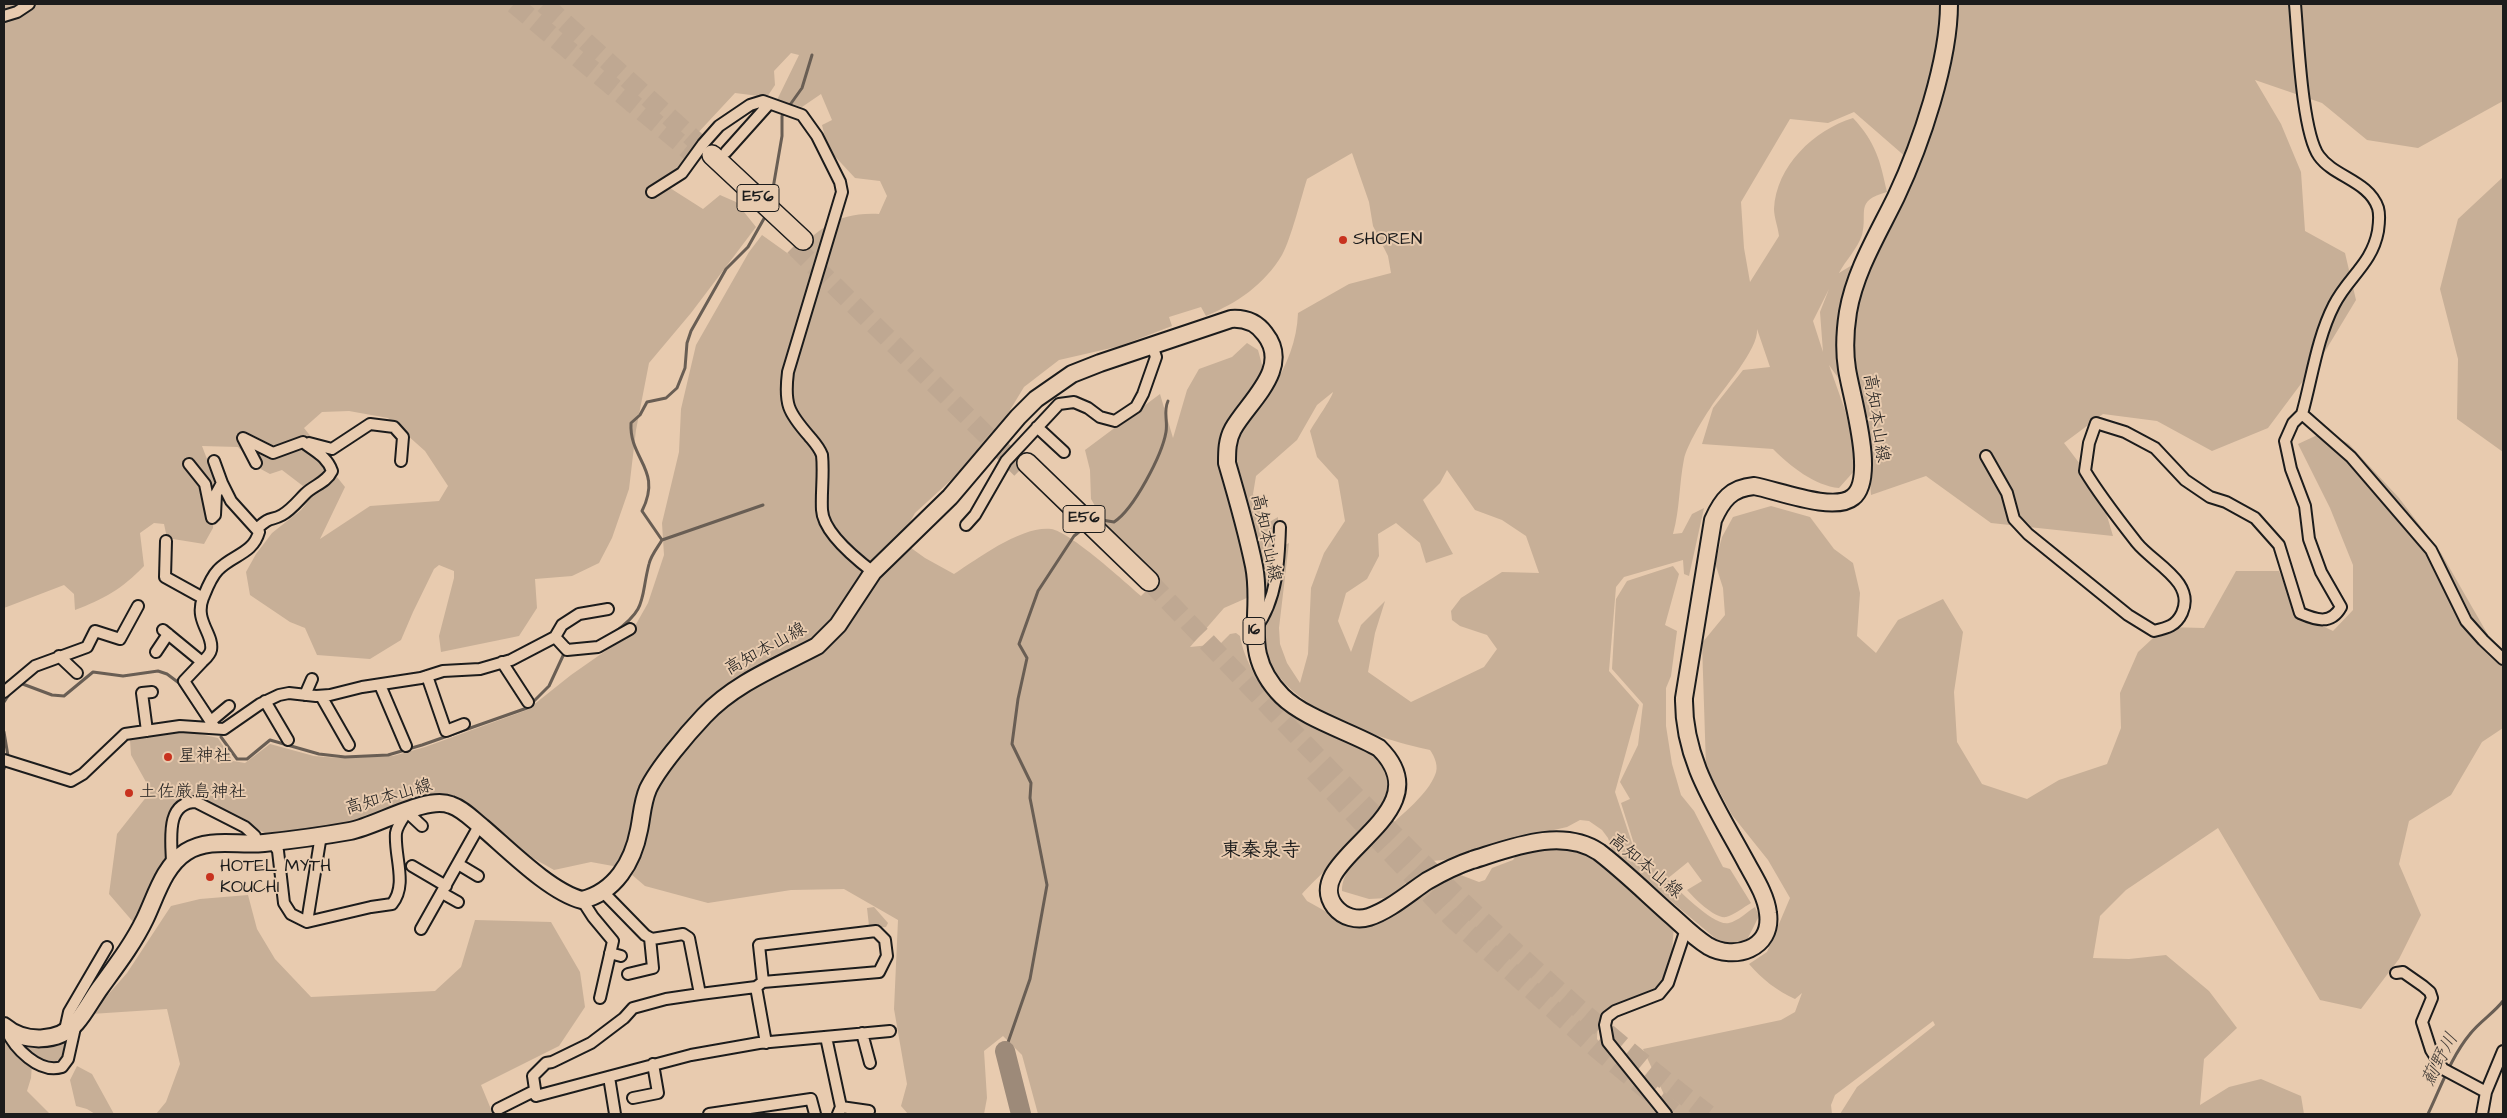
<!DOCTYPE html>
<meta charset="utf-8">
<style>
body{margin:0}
#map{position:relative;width:2507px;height:1118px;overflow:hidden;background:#e8cbaf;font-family:"Architects Daughter",sans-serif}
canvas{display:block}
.frame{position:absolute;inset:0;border:5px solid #1c1c1c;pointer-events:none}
</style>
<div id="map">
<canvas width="2507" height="1118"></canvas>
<div class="frame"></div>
</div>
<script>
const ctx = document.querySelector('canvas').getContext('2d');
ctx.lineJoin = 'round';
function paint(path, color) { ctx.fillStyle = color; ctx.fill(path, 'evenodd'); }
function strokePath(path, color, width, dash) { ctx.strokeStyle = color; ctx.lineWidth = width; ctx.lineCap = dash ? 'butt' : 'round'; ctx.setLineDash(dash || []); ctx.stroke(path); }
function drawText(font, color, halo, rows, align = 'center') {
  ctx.font = font + ' "Architects Daughter","Klee One",sans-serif'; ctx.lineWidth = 4; ctx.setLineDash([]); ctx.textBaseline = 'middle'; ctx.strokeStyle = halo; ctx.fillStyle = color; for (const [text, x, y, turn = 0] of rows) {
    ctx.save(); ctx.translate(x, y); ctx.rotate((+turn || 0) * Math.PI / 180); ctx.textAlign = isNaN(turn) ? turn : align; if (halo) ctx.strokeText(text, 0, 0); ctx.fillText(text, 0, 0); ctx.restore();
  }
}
paint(new Path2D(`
 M4 4H2503V101L2418 148 2367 140 2322 103 2255 80 2281 124 2301 172 2305 231 2345 253 2356 300 2324 353 2268 428 2212 451 2157 421 2103 414 2064 443 2099 489 2113 536 1991 523 1926 476 1871 495 1869 470 1844 386 1829 365 1845 410 1855 452V470L1839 488C1815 486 1790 466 1773 449L1702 444 1713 408 1743 370 1770 367 1757 329C1759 349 1722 390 1711 407 1703 419 1687 445 1684 459 1679 484 1680 509 1673 534L1682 533 1692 514 1704 508 1689 576 1684 574 1683 560 1624 577 1616 587 1609 671 1639 705 1615 792 1634 849 1646 859 1635 847 1621 803 1630 799 1620 782 1638 745 1643 704 1612 669 1616 599 1627 581 1673 566 1679 574 1665 625 1677 631 1671 676 1666 688V726L1672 764 1681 795 1694 811 1723 867 1730 869 1751 903C1744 907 1734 915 1726 917 1715 919 1694 898 1687 890L1702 881 1688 862 1667 879C1678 889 1714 927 1729 923 1738 921 1747 912 1755 907L1759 916 1747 940C1734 944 1727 944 1715 938L1613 853 1608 838 1602 830 1589 821 1580 820 1567 827 1501 842 1455 859 1432 861 1388 898 1369 899 1342 891C1342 850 1420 813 1435 775 1439 767 1435 757 1430 750 1375 738 1261 703 1264 632 1265 618 1272 604 1275 591 1279 576 1281 561 1283 546L1289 543 1279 628 1280 644 1287 663 1300 683 1308 654 1311 588 1324 553 1345 521 1338 480 1317 457 1310 431C1315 422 1332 398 1333 392L1317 405 1297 440 1256 476 1253 494 1266 524 1278 517 1277 558 1263 610 1235 463C1233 432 1257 414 1272 389 1287 365 1297 341 1298 313L1349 284 1391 273 1388 256 1373 226 1369 202 1352 153 1307 179C1301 198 1291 239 1282 255 1264 285 1237 303 1206 316L1201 307 1169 317 1172 326 1120 346 1059 360 1024 387 1004 420 974 459 915 513 900 540 925 558 954 574C979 558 1021 526 1051 529 1069 531 1125 582 1141 596L1160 577 1106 525 1091 499 1090 470 1085 450 1160 394 1173 438 1187 390 1199 369 1232 357 1247 343 1258 350 1264 372C1248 399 1223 420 1219 452L1250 579 1249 597 1224 608 1190 647 1220 644 1230 634 1236 633 1240 636C1244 660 1261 689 1278 707L1370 751C1379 757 1391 770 1390 782 1387 815 1325 869 1302 894L1307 901 1352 926 1366 928 1379 923 1437 883 1458 874 1479 882 1485 880 1492 868 1513 860 1518 853C1535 851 1558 844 1575 849 1605 857 1650 906 1674 927 1672 943 1673 971 1661 983 1635 1010 1600 988 1597 1039L1658 1114H1038L1022 1055 1003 1036 984 1051 987 1098 984 1114H908L901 1106 907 1084 894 1009 898 920 844 889 791 890 708 903 645 886 624 868 591 862 554 870 524 853 468 804 453 795 434 796 372 819 346 824 265 833 194 797 181 801 168 815V856L134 923 109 894 117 834 151 791 131 755 130 740 172 733 191 732 218 738 233 761 245 763 270 744 314 756 338 758 393 756 425 747 527 710 571 675 631 633 648 603 664 555 662 523 679 452 681 409 696 345 749 252 762 235 790 255C822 229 835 212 879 214L887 196 880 181 855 178 828 149 822 125 832 120 821 94 802 107 777 100 799 55 791 53 774 71 775 85 767 97 735 93 695 136 670 188 703 209 720 195 736 202 756 227 691 313 649 363 636 430 629 489 612 538 599 563 572 576 535 579 537 608 519 636 441 652 439 636 454 578V571L439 565 434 569 413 612 401 640 370 659 317 655 305 628 290 622 250 595 246 572 256 554 272 533 301 510 312 496 337 477 345 487 320 539 370 506 439 501 448 486 425 451 388 418 349 411 322 412 304 428 324 453 328 470 323 478 303 486 282 470 270 474 257 467 238 447 202 446 215 480 213 528 204 544 167 538 164 524 154 523 140 533 144 566C122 589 104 599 75 610L74 594 64 585 4 608ZM1854 112 1915 165 1867 256 1839 273C1845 261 1858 248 1862 235 1868 212 1854 201 1887 192 1880 160 1876 143 1853 118 1814 130 1776 166 1774 209 1774 217 1778 227 1779 236L1750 282 1744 248 1741 202 1790 119 1828 123ZM1829 289 1820 312 1823 352 1813 321ZM1447 470 1475 510 1502 520 1526 536 1539 573 1502 572 1461 598 1451 611 1452 620 1460 626 1487 635 1497 649 1484 667 1411 702 1368 672 1375 633 1385 601 1361 625 1351 652 1338 621 1346 593 1367 579 1379 556 1378 534 1396 523 1420 543 1426 563 1453 554 1423 500 1440 483Z
 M2503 177V452L2457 419 2458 359 2440 289 2458 219Z
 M2326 431 2349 444 2399 498 2441 553 2503 661V728L2482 742 2451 795 2409 821 2399 864 2421 915 2399 959 2361 1009 2320 1000 2218 828 2126 890 2100 916 2093 958 2129 959 2166 955 2209 991 2237 1028 2204 1059 2200 1105 2229 1087 2261 1079 2301 1096 2304 1114H1840L1857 1087 1935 1025 1933 1021 1835 1095 1831 1105 1832 1114H1673L1643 1049 1781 1020 1795 1012 1802 993 1795 999C1777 991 1762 979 1749 964L1767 952 1790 898 1768 860 1732 815 1706 767 1702 643 1725 615 1723 588 1715 563 1722 537 1733 517 1771 506 1810 517 1834 549 1853 563 1860 593 1857 636 1876 653 1898 620 1943 599 1963 632 1954 692 1957 742 1982 784 2027 799 2059 780 2107 764 2121 728 2120 693 2138 652 2165 627 2204 628 2236 571H2279L2296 613 2333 631 2353 610V565L2330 508 2298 444Z
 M248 895 257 929 275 959 311 997 435 991 461 967 475 920 551 922 580 972 585 1007 559 1046 481 1085 493 1114H156L166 1102 180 1064 167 1009 91 1014 127 973 171 906 200 899Z
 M874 907 888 923 886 927 871 928 869 926 867 908Z
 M71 1033C67 1048 66 1060 50 1063L26 1051 17 1041Z
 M4 1037 32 1064 31 1078 27 1091 50 1114H4Z
 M77 1066 92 1074 114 1114H95L87 1109 76 1106 70 1080Z`), '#c7af97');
strokePath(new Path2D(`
 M771 200 782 136V116L802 88 812 55
 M1096 519 1114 522C1134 509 1162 455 1166 432 1168 420 1163 412 1168 401
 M662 540 763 505
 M615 632C648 608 640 599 649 564 651 555 658 547 662 540L642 511C663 469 629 460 631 423L640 415 647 402 666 398 677 388 685 368 687 343 691 331 726 269 748 247 766 215
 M20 683 52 695 64 696 93 672 123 676 158 671 167 674 179 683 205 722
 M4 702 10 693
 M4 732 8 756 4 769
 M221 737 237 759H247L270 740 319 754 345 757 388 755 422 745 527 708 549 686 568 645 585 644
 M1005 1051 1030 979 1047 885 1030 798 1031 783 1012 744 1018 699 1027 658 1019 644 1038 591 1074 536 1085 527
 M2428 1114C2441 1087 2451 1057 2470 1034 2480 1021 2494 1013 2503 1001`), '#695e54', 3);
strokePath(new Path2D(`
 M1005 1051 1021 1114`), '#9d8a79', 20);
strokePath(new Path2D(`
 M514 4 705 164
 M544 4 706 150
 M794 246 1021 469
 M1149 581C1327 767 1503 958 1708 1114
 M1314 772 1454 920 1598 1050 1676 1114`), '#bfa892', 19, [19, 9]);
const minor = new Path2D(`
 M4 16 17 12 29 4
 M726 152 769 104
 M652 192 682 173 703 144 719 126 750 105 763 101 802 115 817 136 840 182 842 192 788 372C784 404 788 412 809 436 814 442 819 447 822 455 824 473 821 492 822 510 823 532 856 559 873 572
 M2302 414 2351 457 2431 550 2466 621 2483 640 2503 659
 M1037 427 1064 452
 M309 443 332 449 370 424 394 427 403 437 401 461
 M1986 456 2007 493 2014 519 2028 534 2128 615 2154 631C2167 628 2176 626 2182 613 2196 582 2153 563 2137 543 2119 520 2100 496 2085 471L2089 443 2096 423 2125 432 2155 448 2185 480 2210 497 2226 502 2255 518 2279 545 2300 613C2316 620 2331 625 2341 607L2321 572 2309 539 2305 506 2291 469 2285 441 2293 423 2302 414C2312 378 2317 338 2334 305 2348 277 2372 264 2378 231 2379 224 2380 215 2378 208 2369 181 2334 177 2319 156 2302 133 2298 37 2295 4
 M214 461 222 483
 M256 463 243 438 273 453 303 442C314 451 327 456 332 471 326 483 314 485 305 494 298 501 291 510 282 515 271 521 270 516 258 528
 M189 464 205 484 212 518 215 515 216 494 222 483 231 501 259 532C253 554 232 555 218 570 211 577 207 588 203 598 194 621 214 634 211 650 210 655 205 659 202 662
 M966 525 975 515 1006 461 1059 404 1074 402 1088 408 1100 417 1115 421 1136 407 1143 394 1156 357 1152 345
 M166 541 165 577 203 598
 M1256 628C1277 600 1279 561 1280 527
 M163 630 202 662 184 681 215 728
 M555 637 567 650 598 647 630 629
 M156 652 168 634
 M59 656 77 673
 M502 662 528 702
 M427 676 446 731 464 724
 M380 685 406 746
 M4 692 35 666 87 647 95 631 120 639 138 606
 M305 695 312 679
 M321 696 349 745
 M265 701 288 740
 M211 721 229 706
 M147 731 142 693 152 692
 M4 760 71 781 83 774 125 734 180 726 224 729 260 704 279 695 289 693 316 696 330 695 362 687 421 678 443 671 480 669 511 660 555 637 562 625 579 614 608 609
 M272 841 278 851 284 903 291 914 307 922 371 907 392 904C408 885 394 856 396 833 397 826 403 818 407 812L422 826
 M458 864 478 876
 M172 865C172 843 164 802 196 802L245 827 255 836 256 843
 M412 866 446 886
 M603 892 645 935 652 939 683 934 689 938 700 994 666 999 633 1008 624 1018 591 1043 552 1062 546 1063 533 1076 536 1096 691 1055 759 1043 890 1031
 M442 893 458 902
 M582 900 593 917 613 941 600 998
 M307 922 321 835
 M421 929 479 826
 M610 953 621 956
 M2396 973 2403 972 2423 986 2430 992 2432 998 2422 1022 2431 1050 2443 1069 2486 1092
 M628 974 653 968 650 938
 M756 987 763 982 879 972 887 956 885 940 876 931 759 945 763 982
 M700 994 756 987 766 1043
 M6 1029C14 1048 39 1074 62 1067L68 1059 76 1023
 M65 1030 69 1012 107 947
 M862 1033 870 1063
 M826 1037 841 1107 838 1114
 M609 1077 615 1114
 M633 1098 658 1093 653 1064
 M841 1107 869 1111
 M498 1109 534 1091
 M709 1114 811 1099 815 1114
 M1666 1114 1608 1042 1605 1025 1607 1017 1615 1011 1659 994 1668 983 1686 929
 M2482 1114 2486 1092 2503 1051`);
const primary = new Path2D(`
 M4 1026C24 1043 58 1043 76 1023 85 1013 92 999 100 988 116 966 133 944 145 919 156 896 164 866 186 852 210 837 238 846 264 843 292 840 322 836 350 831 377 826 426 795 451 805 463 809 472 819 482 827 508 849 550 892 582 900 615 892 633 862 639 830 642 816 642 803 648 789 658 768 687 734 704 716 735 683 777 667 817 646L838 625 873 572 950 497 1018 417 1036 399 1072 374 1100 363 1231 319C1245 318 1257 323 1265 334 1292 368 1249 401 1233 429 1227 440 1227 451 1227 463 1237 497 1247 532 1254 566 1264 616 1239 652 1282 696 1304 718 1351 732 1379 748 1448 816 1297 858 1335 907 1343 917 1357 921 1369 917 1390 910 1409 893 1427 881 1441 873 1457 865 1472 860 1511 848 1561 827 1599 852 1625 872 1648 895 1673 917 1684 927 1695 938 1708 946 1734 961 1773 949 1768 913 1766 895 1754 877 1746 862 1717 808 1683 761 1684 698L1713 520C1722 500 1731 488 1754 486 1777 490 1834 513 1853 497 1877 478 1851 396 1847 369 1844 350 1845 331 1848 312 1855 271 1878 234 1896 197 1921 144 1949 61 1949 4`);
const motorway = new Path2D(`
 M712 155 803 240
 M1027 463 1149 581`);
strokePath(minor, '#1c1c1c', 14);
strokePath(primary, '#1c1c1c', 20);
strokePath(motorway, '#1c1c1c', 22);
strokePath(minor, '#e8cbaf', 10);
strokePath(primary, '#e8cbaf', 16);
strokePath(motorway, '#e8cbaf', 19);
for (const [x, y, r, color] of [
 [1343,240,5,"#c8321e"],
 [168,757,5,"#c8321e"],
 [129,793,5,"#c8321e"],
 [210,877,5,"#c8321e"]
]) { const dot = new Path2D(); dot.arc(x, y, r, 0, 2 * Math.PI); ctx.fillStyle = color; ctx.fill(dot); strokePath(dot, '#e8cbaf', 2); }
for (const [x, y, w] of [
 [758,198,42],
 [1084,519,42],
 [1254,631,22]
]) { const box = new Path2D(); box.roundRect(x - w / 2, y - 13.5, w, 27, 4); ctx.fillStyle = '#e8cbaf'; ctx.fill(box); strokePath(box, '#1c1c1c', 1); }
drawText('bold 16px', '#1c1c1c', null, [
 ["E56",758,198],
 ["E56",1084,519],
 ["16",1254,631]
]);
drawText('18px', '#1c1c1c', '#e8cbaf', [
 ["SHOREN",1353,240],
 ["星神社",178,757],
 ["土佐厳島神社",139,793],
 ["HOTEL MYTH",220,867],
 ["KOUCHI",220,888]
], 'left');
drawText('18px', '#1c1c1c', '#e8cbaf', [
 ["高知本山線",1875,418,81],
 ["高知本山線",1265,538,78],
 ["高知本山線",766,650,-29],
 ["高知本山線",389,798,-16],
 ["高知本山線",1645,867,40]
]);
drawText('italic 19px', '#433d38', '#e8cbaf', [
 ["薊野川",2441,1060,-62]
]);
drawText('bold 20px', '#1c1c1c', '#e8cbaf', [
 ["東秦泉寺",1261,852]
]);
</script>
